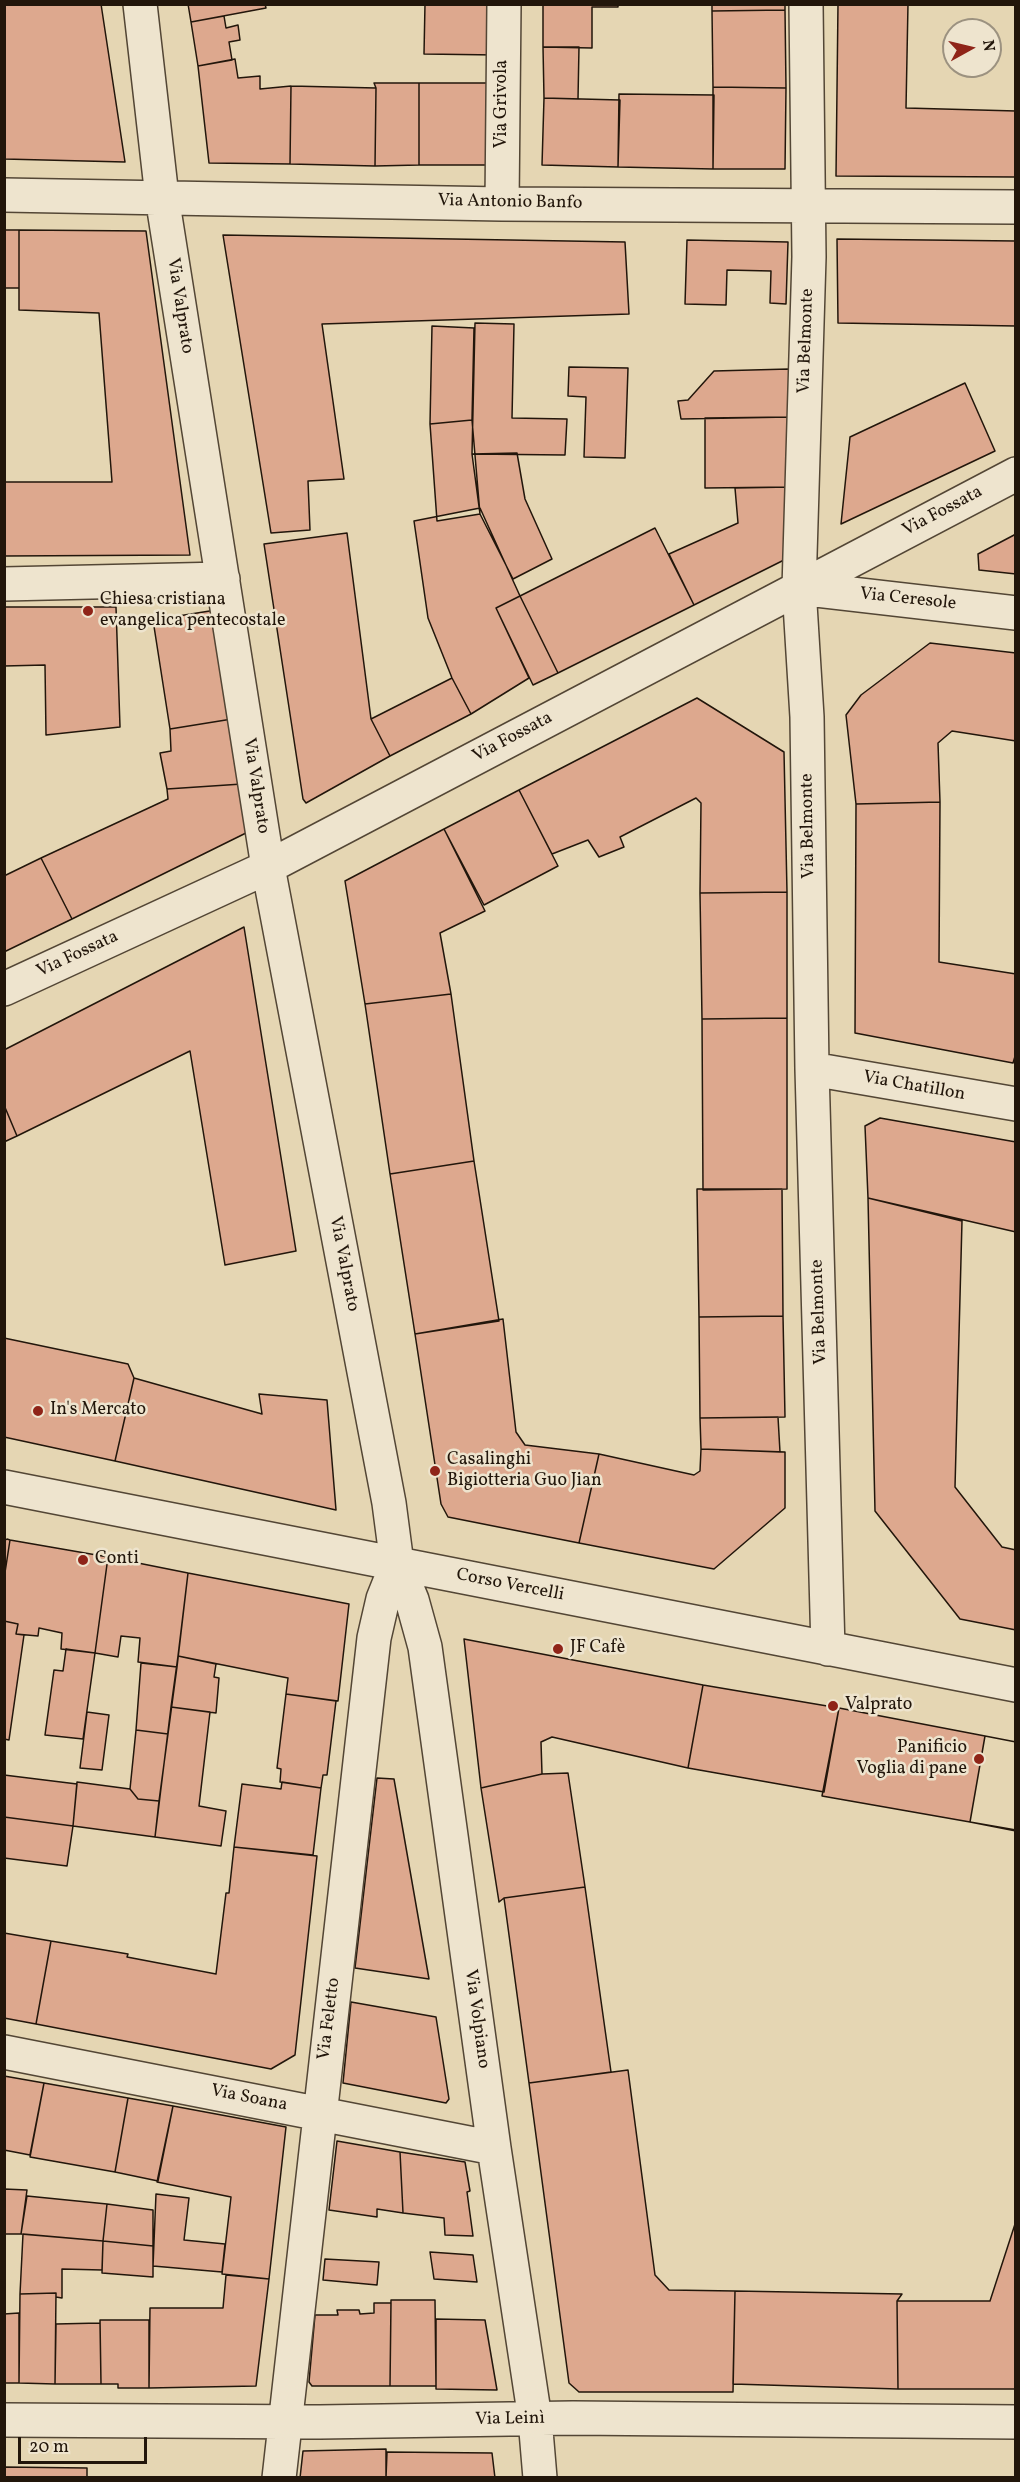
<!DOCTYPE html>
<meta charset="utf-8">
<style>
body{margin:0}
#map{position:relative;width:1020px;height:2482px;overflow:hidden;background:#e5d6b3;font-family:Vollkorn,serif}
canvas{display:block}
.frame{position:absolute;inset:0;border:6px solid #22160b;pointer-events:none}
.north{position:absolute;left:942px;top:18px;width:60px;height:60px;box-sizing:border-box;background:#eee4ce;border:2px solid #9c9280;border-radius:50%;rotate:82deg;font-size:16px;font-weight:700;line-height:24px;text-align:center;color:#22160b}
.north::after{content:'';display:block;margin:auto;width:21px;height:27px;background:#8f2418;clip-path:polygon(50% 0,100% 100%,50% 72%,0 100%)}
.scale{position:absolute;left:18px;top:2437px;width:129px;height:27px;box-sizing:border-box;border:3px solid #22160b;border-top:0;padding-left:8px;font-size:18px;line-height:21px;white-space:nowrap;color:#22160b;-webkit-text-stroke:4px #eee4ce;paint-order:stroke}
</style>
<div id="map">
<canvas width="1020" height="2482"></canvas>
<div class="frame"></div>
<div class="north">N</div>
<div class="scale">20 m</div>
</div>
<script>
const ctx = document.querySelector('canvas').getContext('2d');
ctx.lineJoin = 'round';
function paint(path, color) { ctx.fillStyle = color; ctx.fill(path, 'evenodd'); }
function strokePath(path, color, width, dash) { ctx.strokeStyle = color; ctx.lineWidth = width; ctx.lineCap = dash ? 'butt' : 'round'; ctx.setLineDash(dash || []); ctx.stroke(path); }
function drawText(font, color, halo, rows, align = 'center') {
  ctx.font = font + ' Vollkorn,serif'; ctx.lineWidth = 5; ctx.setLineDash([]); ctx.textBaseline = 'middle'; ctx.strokeStyle = halo; ctx.fillStyle = color; for (const [text, x, y, turn = 0] of rows) {
    ctx.save(); ctx.translate(x, y); ctx.rotate((+turn || 0) * Math.PI / 180); ctx.textAlign = isNaN(turn) ? turn : align; if (halo) ctx.strokeText(text, 0, 0); ctx.fillText(text, 0, 0); ctx.restore();
  }
}
const building = new Path2D(`
 M4 4H101L125 162 4 159Z
 M188 4H265L266 8 191 22Z
 M425 4H498L497 55 424 54Z
 M543 4H618V7H592V48L543 47Z
 M712 4H785V10L712 11Z
 M838 4H908L906 108 1016 111V177L836 176Z
 M785 10 786 88 713 87 712 11Z
 M224 16 226 28 238 25 240 40 229 42 232 60 198 66 191 22Z
 M543 47H579L578 99 544 98Z
 M235 59 238 78 260 76V89L291 86 290 164 209 163 198 66Z
 M374 83H419V165L375 166 376 88Z
 M419 83H496V165H419Z
 M291 86 376 88 375 166 290 164Z
 M713 87 786 88 785 169H713Z
 M619 94 714 95 713 169 618 167Z
 M544 98 620 100 618 167 542 165Z
 M4 230H19V288H4Z
 M19 230 146 231 190 555 4 556V482H112L99 313 19 310Z
 M223 235 625 242 629 314 322 324 344 479 308 481 310 530 271 533Z
 M837 239 1016 241V326L838 323Z
 M687 240 788 242 786 304 770 303 771 271 727 270 726 305 685 304Z
 M475 323 514 324 512 418 567 419 565 455 472 454Z
 M432 326 474 328 472 420 430 424Z
 M569 367 628 368 625 458 584 457 586 397 568 396Z
 M789 369 790 417 681 419 678 401 688 400 714 371Z
 M965 383 995 451 841 524 850 437Z
 M790 417 791 487 705 488V418Z
 M472 420 480 514 437 521 430 424Z
 M517 453 525 499 552 559 513 579 480 514 472 454Z
 M791 487 790 557 694 605 669 554 738 523 735 488Z
 M480 508 520 596 496 608 529 678 471 714 452 678 428 618 414 521Z
 M655 528 694 605 558 673 520 596Z
 M347 533 371 719 390 756 306 803 303 799 264 544Z
 M1016 534V574L979 570 978 554Z
 M520 596 558 673 533 685 496 608Z
 M4 607H116L120 727 46 735 45 665 4 666Z
 M216 610 232 719 170 729 153 620Z
 M930 643 1016 653V741L952 731 938 743 940 802 856 804 846 715 861 695Z
 M452 678 471 714 390 756 371 719Z
 M697 698 784 752 787 892 700 893 701 803 696 798 620 837 624 847 599 857 588 840 552 854 519 790Z
 M232 719 242 784 167 789 160 753 171 751 170 729Z
 M242 784 248 832 72 919 41 858 168 799 167 789Z
 M519 790 558 866 484 905 444 829Z
 M940 802 939 962 1016 974V1053L1013 1063 855 1033 856 804Z
 M444 829 485 911 440 933 451 994 365 1004 345 881Z
 M41 858 72 919 4 952V876Z
 M787 892V1018L702 1019 700 893Z
 M244 927 296 1251 225 1265 190 1051 17 1136 4 1105V1050Z
 M451 994 474 1161 390 1174 365 1004Z
 M787 1018V1189L703 1190 702 1019Z
 M4 1105 17 1136 4 1142Z
 M880 1118 1016 1142V1232L868 1198 865 1126Z
 M474 1161 499 1321 415 1334 390 1174Z
 M697 1189H782L783 1316 699 1317Z
 M868 1198 962 1221 955 1487 1002 1547 1016 1550V1630L960 1619 875 1511Z
 M783 1316 785 1417 700 1418 699 1317Z
 M503 1319 516 1432 525 1445 599 1454 579 1543 448 1517 441 1504 415 1334Z
 M4 1338 128 1364 134 1378 115 1461 4 1437Z
 M134 1378 262 1414 259 1394 327 1400 336 1510 115 1461Z
 M778 1417 780 1452 701 1449 700 1418Z
 M701 1449 785 1452V1508L714 1569 579 1543 599 1454 694 1475 700 1471Z
 M7 1539 10 1540 4 1579V1541Z
 M10 1540 108 1557 95 1653 61 1649 62 1633 39 1628 38 1636 16 1634 18 1624 4 1621V1579Z
 M108 1557 188 1573 177 1667 138 1662 140 1638 121 1636 118 1657 95 1653Z
 M188 1573 349 1604 338 1701 286 1694 288 1678 178 1656Z
 M4 1621 18 1624 16 1634 24 1635 9 1740 4 1739Z
 M464 1639 703 1685 688 1768 552 1737 541 1742 542 1774 481 1788Z
 M66 1649 95 1653 83 1739 45 1735 54 1670 63 1671Z
 M178 1656 216 1664 214 1677 219 1678 216 1713 171 1707Z
 M141 1663 177 1667 168 1734 136 1730Z
 M703 1685 839 1708 824 1792 688 1768Z
 M286 1694 336 1701 327 1775H323L321 1788 280 1782 281 1769 277 1768Z
 M171 1707 210 1712 199 1806 226 1811 221 1846 155 1837Z
 M839 1708 985 1736 970 1822 822 1796Z
 M87 1712 109 1715 102 1770 80 1768Z
 M136 1730 168 1734 159 1801 138 1799 130 1789Z
 M985 1736 1016 1742V1831L970 1822Z
 M985 1736 1016 1742V1830L970 1822Z
 M568 1773 585 1887 504 1898 499 1902 481 1788 542 1774Z
 M4 1775 77 1784 73 1826 4 1817Z
 M377 1778 394 1779 429 1979 355 1968Z
 M77 1782 130 1789 138 1799 159 1801 155 1837 73 1826Z
 M282 1782 321 1788 313 1855 234 1847 242 1784 281 1789Z
 M4 1817 73 1826 67 1866 4 1858Z
 M234 1847 317 1856 295 2055 271 2069 36 2024 51 1941 128 1954 127 1957 216 1974 226 1893H229Z
 M585 1887 611 2072 529 2083 504 1898Z
 M4 1933 51 1941 36 2024 4 2018Z
 M351 2002 436 2017 449 2099 446 2103 343 2083Z
 M628 2070 655 2275 669 2290 735 2291 733 2392H579L569 2383 529 2083Z
 M4 2076 44 2083 30 2155 4 2150Z
 M44 2083 128 2098 115 2172 30 2157Z
 M128 2098 173 2106 158 2181 115 2172Z
 M173 2106 286 2127 269 2279 222 2274 231 2197 157 2182Z
 M337 2141 400 2152 403 2213 377 2209V2217L329 2210Z
 M400 2152 465 2162 470 2191 467 2192 473 2236 445 2235 444 2218 403 2213Z
 M4 2189 27 2190 21 2234H4Z
 M156 2194 189 2198 184 2240 225 2244 222 2272 153 2266Z
 M27 2196 107 2204 103 2241 21 2234Z
 M107 2204 153 2210V2246L103 2241Z
 M1016 2221V2389H898L897 2301H990Z
 M23 2234 103 2241 102 2270 62 2269V2298L56 2297V2293L20 2294Z
 M103 2241 153 2246V2277L102 2273Z
 M430 2252 473 2255 477 2282 434 2279Z
 M325 2259 379 2262 377 2285 323 2280Z
 M226 2275 269 2279 256 2386 149 2388 150 2308H223Z
 M735 2291 902 2294 897 2301 898 2389 733 2384Z
 M56 2293 55 2384 19 2383 20 2294Z
 M391 2300H435L436 2386H390Z
 M374 2303H391L390 2386H312L309 2382 315 2315H338L337 2310H359L360 2314 374 2313Z
 M19 2313V2383H4V2314Z
 M436 2319 485 2320 497 2390 436 2389Z
 M100 2320H149V2388H118V2384H101Z
 M100 2323 101 2384H55L56 2324Z
 M386 2449V2478H300L303 2451Z
 M387 2452 492 2453 495 2478H386Z
 M4 2467 87 2468V2478H4Z`);
paint(building, '#dda88e');
strokePath(building, '#22160b', 1.5);
const minor = new Path2D(`
 M140 4 162 197 268 867 389 1503 397 1564 412 1600 425 1647 494 2148 535 2419 540 2478
 M806 4 809 257 799 588 807 717 812 1069 828 1649
 M4 195 502 204 1016 207
 M502 204 504 4
 M4 584 223 579
 M799 588 1016 613
 M4 989 268 867 1016 474
 M812 1069 1016 1104
 M4 1487 1016 1685
 M4 2052 494 2148
 M4 2420 320 2422 573 2418 1016 2422
 M279 2478 374 1638 383 1599 397 1564`);
strokePath(minor, '#534635', 36);
strokePath(minor, '#eee4ce', 33);
for (const [x, y, r, color] of [
 [88,611,6,"#8f2418"],
 [38,1411,6,"#8f2418"],
 [435,1471,6,"#8f2418"],
 [83,1560,6,"#8f2418"],
 [558,1649,6,"#8f2418"],
 [833,1706,6,"#8f2418"],
 [979,1759,6,"#8f2418"]
]) { const dot = new Path2D(); dot.arc(x, y, r, 0, 2 * Math.PI); ctx.fillStyle = color; ctx.fill(dot); strokePath(dot, '#eee4ce', 2); }
drawText('18px', '#22160b', '#eee4ce', [
 ["Via Grivola",503,104,-90],
 ["Via Antonio Banfo",510,203,1],
 ["Via Valprato",179,306,81],
 ["Via Belmonte",807,341,-88],
 ["Via Fossata",943,512,-28],
 ["Via Ceresole",908,600,6],
 ["Via Fossata",513,738,-28],
 ["Via Valprato",255,786,81],
 ["Via Belmonte",809,826,-91],
 ["Via Fossata",78,955,-25],
 ["Via Chatillon",914,1087,10],
 ["Via Valprato",343,1264,79],
 ["Via Belmonte",820,1312,-92],
 ["Corso Vercelli",510,1586,11],
 ["Via Feletto",330,2019,-83],
 ["Via Volpiano",476,2019,82],
 ["Via Soana",249,2099,11],
 ["Via Leinì",510,2420,-1]
]);
drawText('18px', '#22160b', '#eee4ce', [
 ["Chiesa cristiana",100,601],
 ["evangelica pentecostale",100,622],
 ["In's Mercato",50,1411],
 ["Casalinghi",447,1461],
 ["Bigiotteria Guo Jian",447,1482],
 ["Conti",95,1560],
 ["JF Cafè",570,1649],
 ["Valprato",845,1706],
 ["Panificio",967,1749,"right"],
 ["Voglia di pane",967,1770,"right"]
], 'left');
</script>
